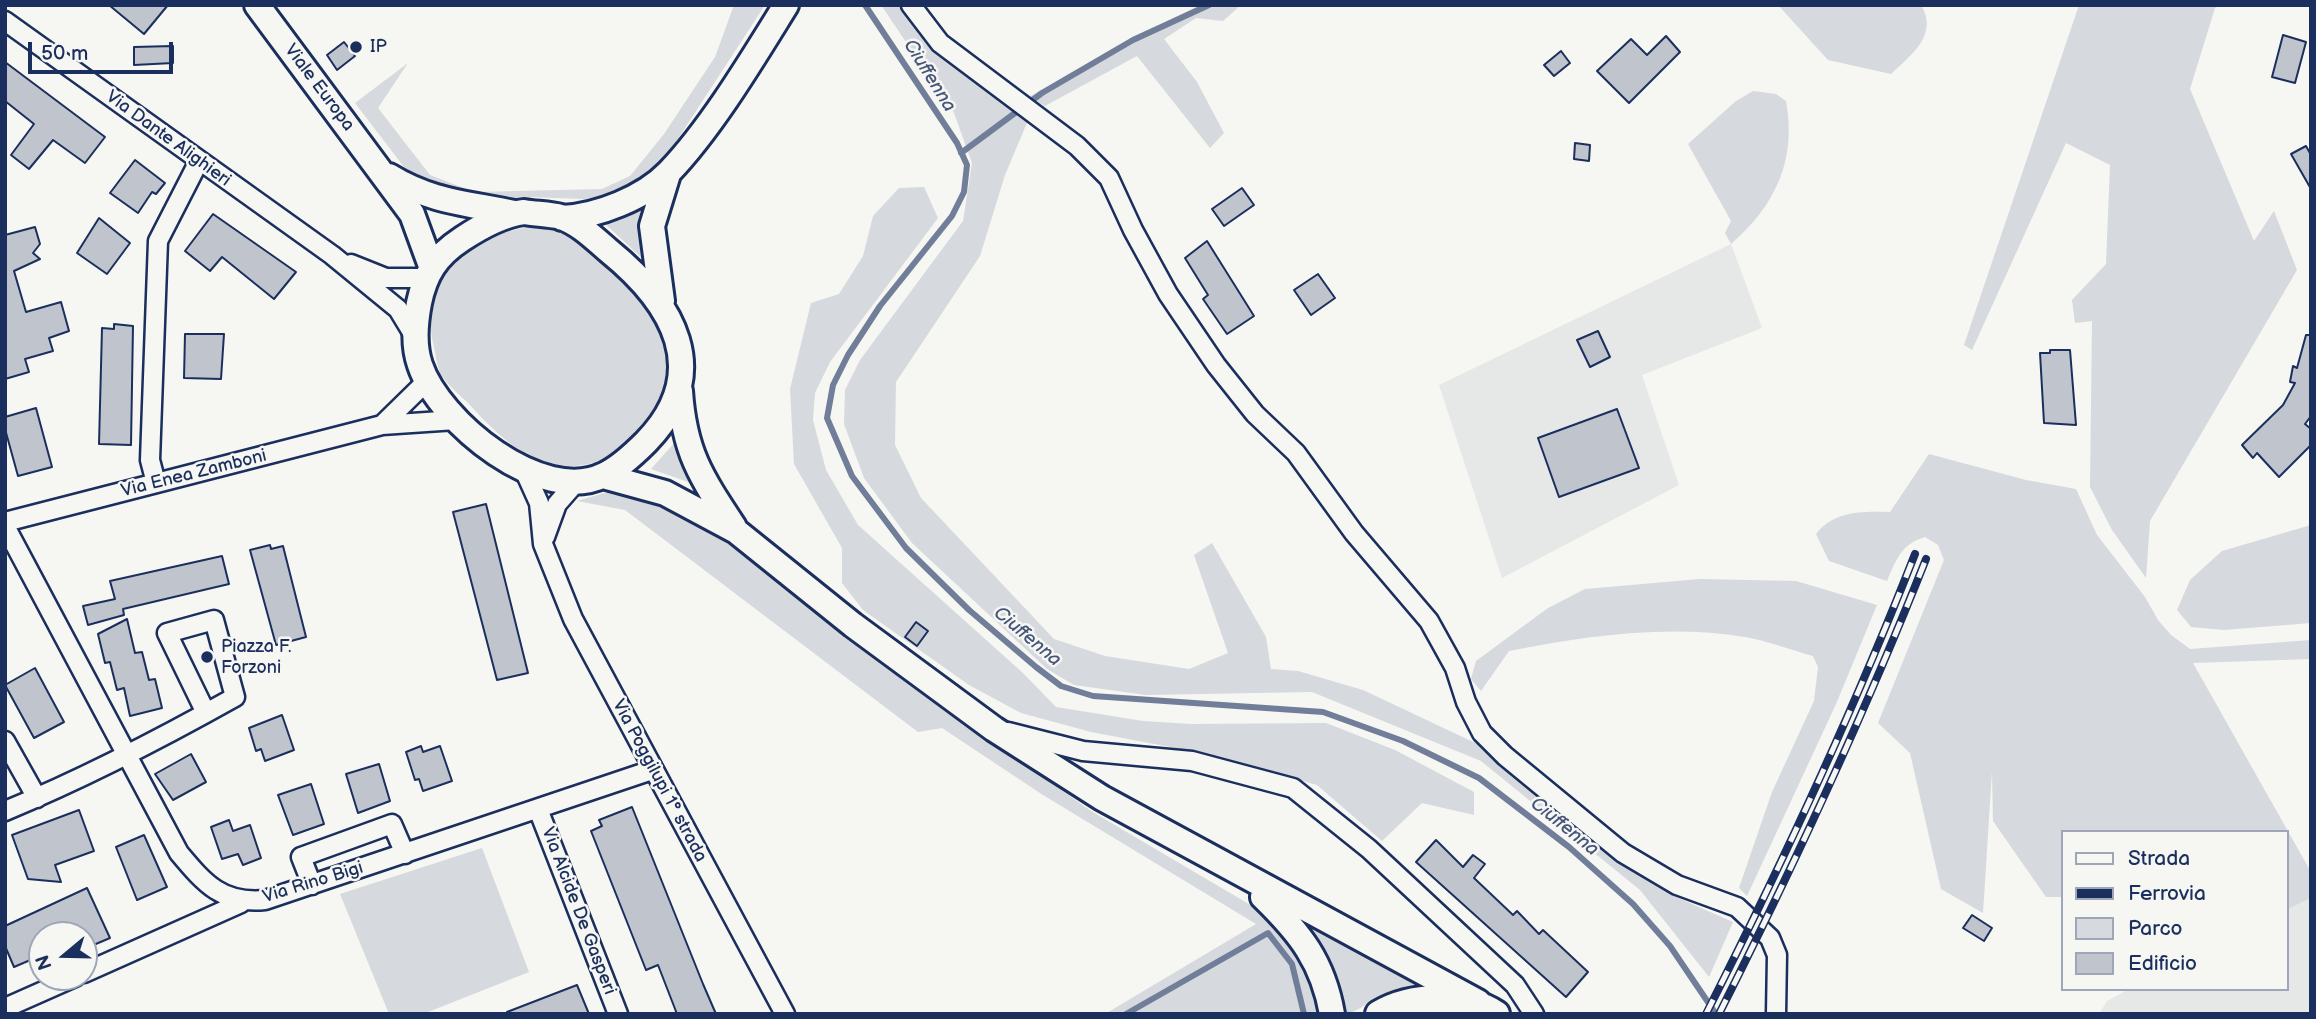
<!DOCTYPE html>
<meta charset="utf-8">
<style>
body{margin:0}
#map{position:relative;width:2316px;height:1019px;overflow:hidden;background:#f6f6f2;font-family:"Balsamiq Sans",sans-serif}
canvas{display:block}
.frame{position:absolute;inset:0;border:7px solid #1b2f5e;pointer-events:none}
.legend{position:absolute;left:2061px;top:830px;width:228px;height:161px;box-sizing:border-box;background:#f6f6f2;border:2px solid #9ea6b7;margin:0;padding:9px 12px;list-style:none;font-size:21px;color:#1b2f5e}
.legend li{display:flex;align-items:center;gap:14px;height:35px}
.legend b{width:35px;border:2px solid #9ea6b7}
.north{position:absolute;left:28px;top:921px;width:70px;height:70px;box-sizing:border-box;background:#f6f6f2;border:2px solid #9ea6b7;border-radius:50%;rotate:251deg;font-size:19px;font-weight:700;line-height:28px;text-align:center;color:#1b2f5e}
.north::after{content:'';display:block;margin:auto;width:24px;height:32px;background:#1b2f5e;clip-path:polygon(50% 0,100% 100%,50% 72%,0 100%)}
.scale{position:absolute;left:28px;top:42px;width:145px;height:32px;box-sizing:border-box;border:4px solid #1b2f5e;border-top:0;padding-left:9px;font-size:21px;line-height:24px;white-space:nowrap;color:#1b2f5e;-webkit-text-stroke:5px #f6f6f2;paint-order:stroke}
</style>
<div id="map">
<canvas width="2316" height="1019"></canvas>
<div class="frame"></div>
<ul class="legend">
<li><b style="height:9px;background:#f6f6f2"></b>Strada</li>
<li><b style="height:9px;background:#1b2f5e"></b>Ferrovia</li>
<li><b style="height:19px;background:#d6d9dd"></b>Parco</li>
<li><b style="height:19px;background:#c0c4cd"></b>Edificio</li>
</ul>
<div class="north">N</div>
<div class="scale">50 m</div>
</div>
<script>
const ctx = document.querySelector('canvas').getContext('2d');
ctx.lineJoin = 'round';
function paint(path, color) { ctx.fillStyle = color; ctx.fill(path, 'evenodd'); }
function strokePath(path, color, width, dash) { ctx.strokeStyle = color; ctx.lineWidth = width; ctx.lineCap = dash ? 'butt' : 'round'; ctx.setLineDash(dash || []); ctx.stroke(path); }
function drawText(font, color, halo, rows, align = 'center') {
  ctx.font = font + ' "Balsamiq Sans",sans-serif'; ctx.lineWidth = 5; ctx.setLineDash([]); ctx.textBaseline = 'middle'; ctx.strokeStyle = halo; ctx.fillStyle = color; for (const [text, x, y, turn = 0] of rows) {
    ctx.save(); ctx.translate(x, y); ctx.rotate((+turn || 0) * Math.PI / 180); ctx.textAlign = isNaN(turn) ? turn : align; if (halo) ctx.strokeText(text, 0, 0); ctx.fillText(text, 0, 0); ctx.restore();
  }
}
paint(new Path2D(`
 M1731 244 1762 328 1642 375 1679 485 1502 578 1439 385Z
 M2311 898V1014H2099L2107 1001 2129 989H2286V910Z`), '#e6e7e7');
paint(new Path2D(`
 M734 5H765L655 174 608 200 530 197 490 203 417 184 355 103 408 63 378 108 430 175 474 192 602 189 630 176 664 134 715 57Z
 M881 5H906L1029 118 1005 175 980 256 896 382 895 445 921 498 1054 639 1105 656 1189 669 1228 653 1194 555 1212 543 1266 637 1271 669 1298 671 1363 690 1488 749 1567 820 1676 897 1733 922 1709 977 1640 890 1481 761 1312 692 1146 695 1074 685 1047 669 912 543 864 478 844 424 845 390 860 360 963 221 972 163 954 113Z
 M1200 5H1241L1223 21 1196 18 1164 39 1197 82 1224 133 1210 148 1137 56 1045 106 1029 97 1107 52Z
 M1778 5H1921C1939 35 1911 55 1891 74L1828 60Z
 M2079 5H2220L2215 8 2190 89 2254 241 2274 211 2297 270 2150 521 2146 578 2112 530 2090 487 2092 321 2075 323 2072 300 2106 264 2110 165 2066 143 1972 350 1964 345Z
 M1753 91 1776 94 1786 101C1797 160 1775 206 1731 244L1725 233 1731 221 1688 144 1736 101Z
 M924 187 938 218 830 362 815 393 813 420 826 470 858 525 1023 673 1056 707 1143 721 1191 724 1326 723 1395 750 1474 792V815L1422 803 1382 841 1317 785 1207 754 1091 732 1021 713 969 685 863 610 842 583V548L794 464 790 389 811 303 839 294 863 256 873 216 899 188Z
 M651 198 645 261 599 218Z
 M537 226C549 230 566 233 577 240 593 251 646 295 656 310 663 322 665 337 667 351 672 400 656 436 609 457 549 484 507 446 469 404 460 395 446 384 440 373 437 366 436 355 434 347 417 274 469 234 537 226Z
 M676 441 691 483 651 469Z
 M1929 454 2026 480 2076 489 2097 535 2145 597 2158 620 2171 635 2190 649 2311 640V659L2193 663 2311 872V898L2286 910V832H2062V897H2046L1993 821 1992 771 1983 913 1941 889 1910 753 1878 723 1944 560 1938 545 1925 537C1901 544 1896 560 1887 581L1829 561 1816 534C1833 511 1863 511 1890 512Z
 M615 490H639L698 520 847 638 1091 811 1264 913C1301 949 1309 963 1320 1014H1105L1256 924 1043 795 942 728 918 732 625 510 577 501Z
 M2311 525V623L2224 630 2191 627 2177 610 2190 580 2222 551Z
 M1700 579 1796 581 1877 605 1836 704 1747 896 1739 888 1772 792 1814 701 1818 667 1813 656C1791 650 1768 641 1745 637 1668 624 1584 636 1509 651L1481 691 1471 679 1476 661 1548 608 1585 589Z
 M482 848 529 972 423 1014H389L340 894Z
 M1298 914 1433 985C1413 986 1396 989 1378 998 1365 1003 1356 1014 1342 1014 1338 971 1323 948 1298 914Z`), '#d6d9dd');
strokePath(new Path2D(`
 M865 5 957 143 967 165 964 192 952 216 880 306 848 355 833 385 827 418 852 476 906 548 969 610 1036 667 1061 686 1093 696 1323 712 1403 741 1479 778 1569 847 1633 904 1670 946 1716 1014
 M961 153 1042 93 1133 40 1209 5
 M1126 1014 1268 933 1292 964 1304 1014`), '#717e99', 6);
const building = new Path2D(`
 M109 5H168L144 34Z
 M2283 35 2306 42 2295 83 2272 77Z
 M1666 36 1680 52 1629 103 1597 71 1631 39 1647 55Z
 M344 42 355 56 337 70 327 55Z
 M173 46V63L134 65V47Z
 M1561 51 1570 63 1554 76 1544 65Z
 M5 62 105 137 85 163 53 140 29 169 11 155 34 124 5 101Z
 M1575 143 1590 145 1589 161 1574 159Z
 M2306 146 2311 155V189L2291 154Z
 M135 160 165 183 156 194 152 192 138 213 110 193Z
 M1242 188 1254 205 1224 226 1212 209Z
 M213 214 296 272 274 299 222 257 210 271 185 251Z
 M99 218 130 243 107 274 77 253Z
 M35 227 40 244 33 253 40 259 14 271 26 312 61 302 69 331 49 338 53 351 25 359 29 372 5 379V235Z
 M1207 241 1254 316 1227 334 1203 299 1208 295 1185 258Z
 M1318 274 1335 298 1311 315 1294 290Z
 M114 324 133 326 131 445 99 444 102 328 114 329Z
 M1598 331 1610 357 1590 367 1577 340Z
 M185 334H224L221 379 184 378Z
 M2306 335H2311V416L2305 424 2311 429V445L2279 477 2257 453 2253 458 2242 445 2283 405 2295 383 2290 382 2293 366 2297 368Z
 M2050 350H2070L2076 425 2044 423 2040 353H2050Z
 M36 408 52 467 18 476 5 429V417Z
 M1617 409 1639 468 1559 497 1538 438Z
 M486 504 528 673 497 680 453 512Z
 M270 545 271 549 283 546 306 637 276 645 250 550Z
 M222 556 229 584 123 609 124 615 88 625 83 606 115 599 110 581Z
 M127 619 135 653 142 652 149 680 155 679 162 708 130 716 124 688 117 690 110 662 105 663 98 634Z
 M916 622 928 631 917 646 905 637Z
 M35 668 64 722 34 738 5 685Z
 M282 715 294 750 265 761 261 749 256 751 249 728Z
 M421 746 423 752 440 746 452 781 423 791 419 779 415 780 406 752Z
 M191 754 206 782 173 800 155 774Z
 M379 764 390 801 358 813 346 774Z
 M311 784 324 824 293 835 278 795Z
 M632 807 703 984 716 1014H677L658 965 646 970 591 831 602 826 599 820Z
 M79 810 94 851 55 865 61 882 28 879 12 835Z
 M229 820 233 831 250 825 261 858 243 865 238 854 222 859 211 827Z
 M144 835 167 887 137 900 116 847Z
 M1436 840 1463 867 1473 855 1485 864 1474 878 1513 915 1517 911 1539 934 1543 930 1588 972 1566 997 1416 862Z
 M87 888 110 938 84 949V935H42V955L14 967 5 946V926Z
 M1972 915 1992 928 1984 941 1963 928Z
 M577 985 589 1014H507V1012Z`);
paint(building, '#c0c4cd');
strokePath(building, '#1b2f5e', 2);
const street = new Path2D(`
 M911 5 940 43 1077 146 1109 178 1133 230 1168 294 1216 365 1255 414 1296 453 1354 533 1429 621 1455 668 1466 702 1482 733 1505 756 1623 853 1677 885 1737 907 1770 938 1777 955 1776 1014
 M5 21 332 255 398 309 415 337
 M351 264 386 278H424
 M382 425 427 381
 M525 472 539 503 543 544 573 619 785 1014
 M156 483 150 460 158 241 199 161
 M5 522 382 425 456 420
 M5 526 179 853C205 884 222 904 265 900L652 770
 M545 537 557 504 578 480
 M1008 732 1083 751 1192 761 1293 788 1369 849 1515 985 1534 1014
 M5 741 37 798
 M538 809 618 1014
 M5 811C85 778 160 739 235 697L214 620 167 633 206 713
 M312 885 301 857 392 824 405 854
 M84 973 241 903
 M5 1008 75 977`);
const secondary = new Path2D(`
 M257 5 412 214 431 266
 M389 176C431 202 467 203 514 213
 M524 212C536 214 550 214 561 217 579 223 595 239 609 251 673 303 714 372 646 442 634 454 619 468 604 475 542 506 439 422 420 365 413 345 415 324 419 303 425 274 436 256 462 239 480 227 502 215 524 212Z
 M562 218C598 216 644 198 669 172 712 127 753 58 786 5
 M662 301 652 226 668 174
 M680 391C684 452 701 477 734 527
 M603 476 665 493 736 531 853 625 994 729 1102 798 1478 1002
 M1263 897C1300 933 1323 962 1332 1014`);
const primary = new Path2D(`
 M1379 1014C1411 995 1464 993 1496 1014`);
strokePath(street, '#1b2f5e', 23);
strokePath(secondary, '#1b2f5e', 30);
strokePath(primary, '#1b2f5e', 32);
strokePath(street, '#f6f6f2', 18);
strokePath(secondary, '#f6f6f2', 24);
strokePath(primary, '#f6f6f2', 26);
const rail = new Path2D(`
 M1706 1014C1782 864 1854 710 1915 554
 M1719 1014C1794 865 1865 713 1926 559`);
strokePath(rail, '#1b2f5e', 8);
strokePath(rail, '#f6f6f2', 5, [16]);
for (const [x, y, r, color] of [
 [356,47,7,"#1b2f5e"],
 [207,657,7,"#1b2f5e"]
]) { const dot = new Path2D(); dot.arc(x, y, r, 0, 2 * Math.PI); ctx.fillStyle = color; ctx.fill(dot); strokePath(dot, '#f6f6f2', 2.5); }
drawText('18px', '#1b2f5e', '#f6f6f2', [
 ["IP",370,47],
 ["Piazza F.",221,647],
 ["Forzoni",221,668]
], 'left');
drawText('18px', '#1b2f5e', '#f6f6f2', [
 ["Viale Europa",319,88,53],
 ["Via Dante Alighieri",168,139,36],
 ["Via Enea Zamboni",194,474,-14],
 ["Via Poggilupi 1° strada",659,781,62],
 ["Via Rino Bigi",313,883,-17],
 ["Via Alcide De Gasperi",578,911,69]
]);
drawText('italic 19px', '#46567b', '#f6f6f2', [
 ["Ciuffenna",929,76,58],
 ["Ciuffenna",1027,637,40],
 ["Ciuffenna",1564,827,39]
]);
</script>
